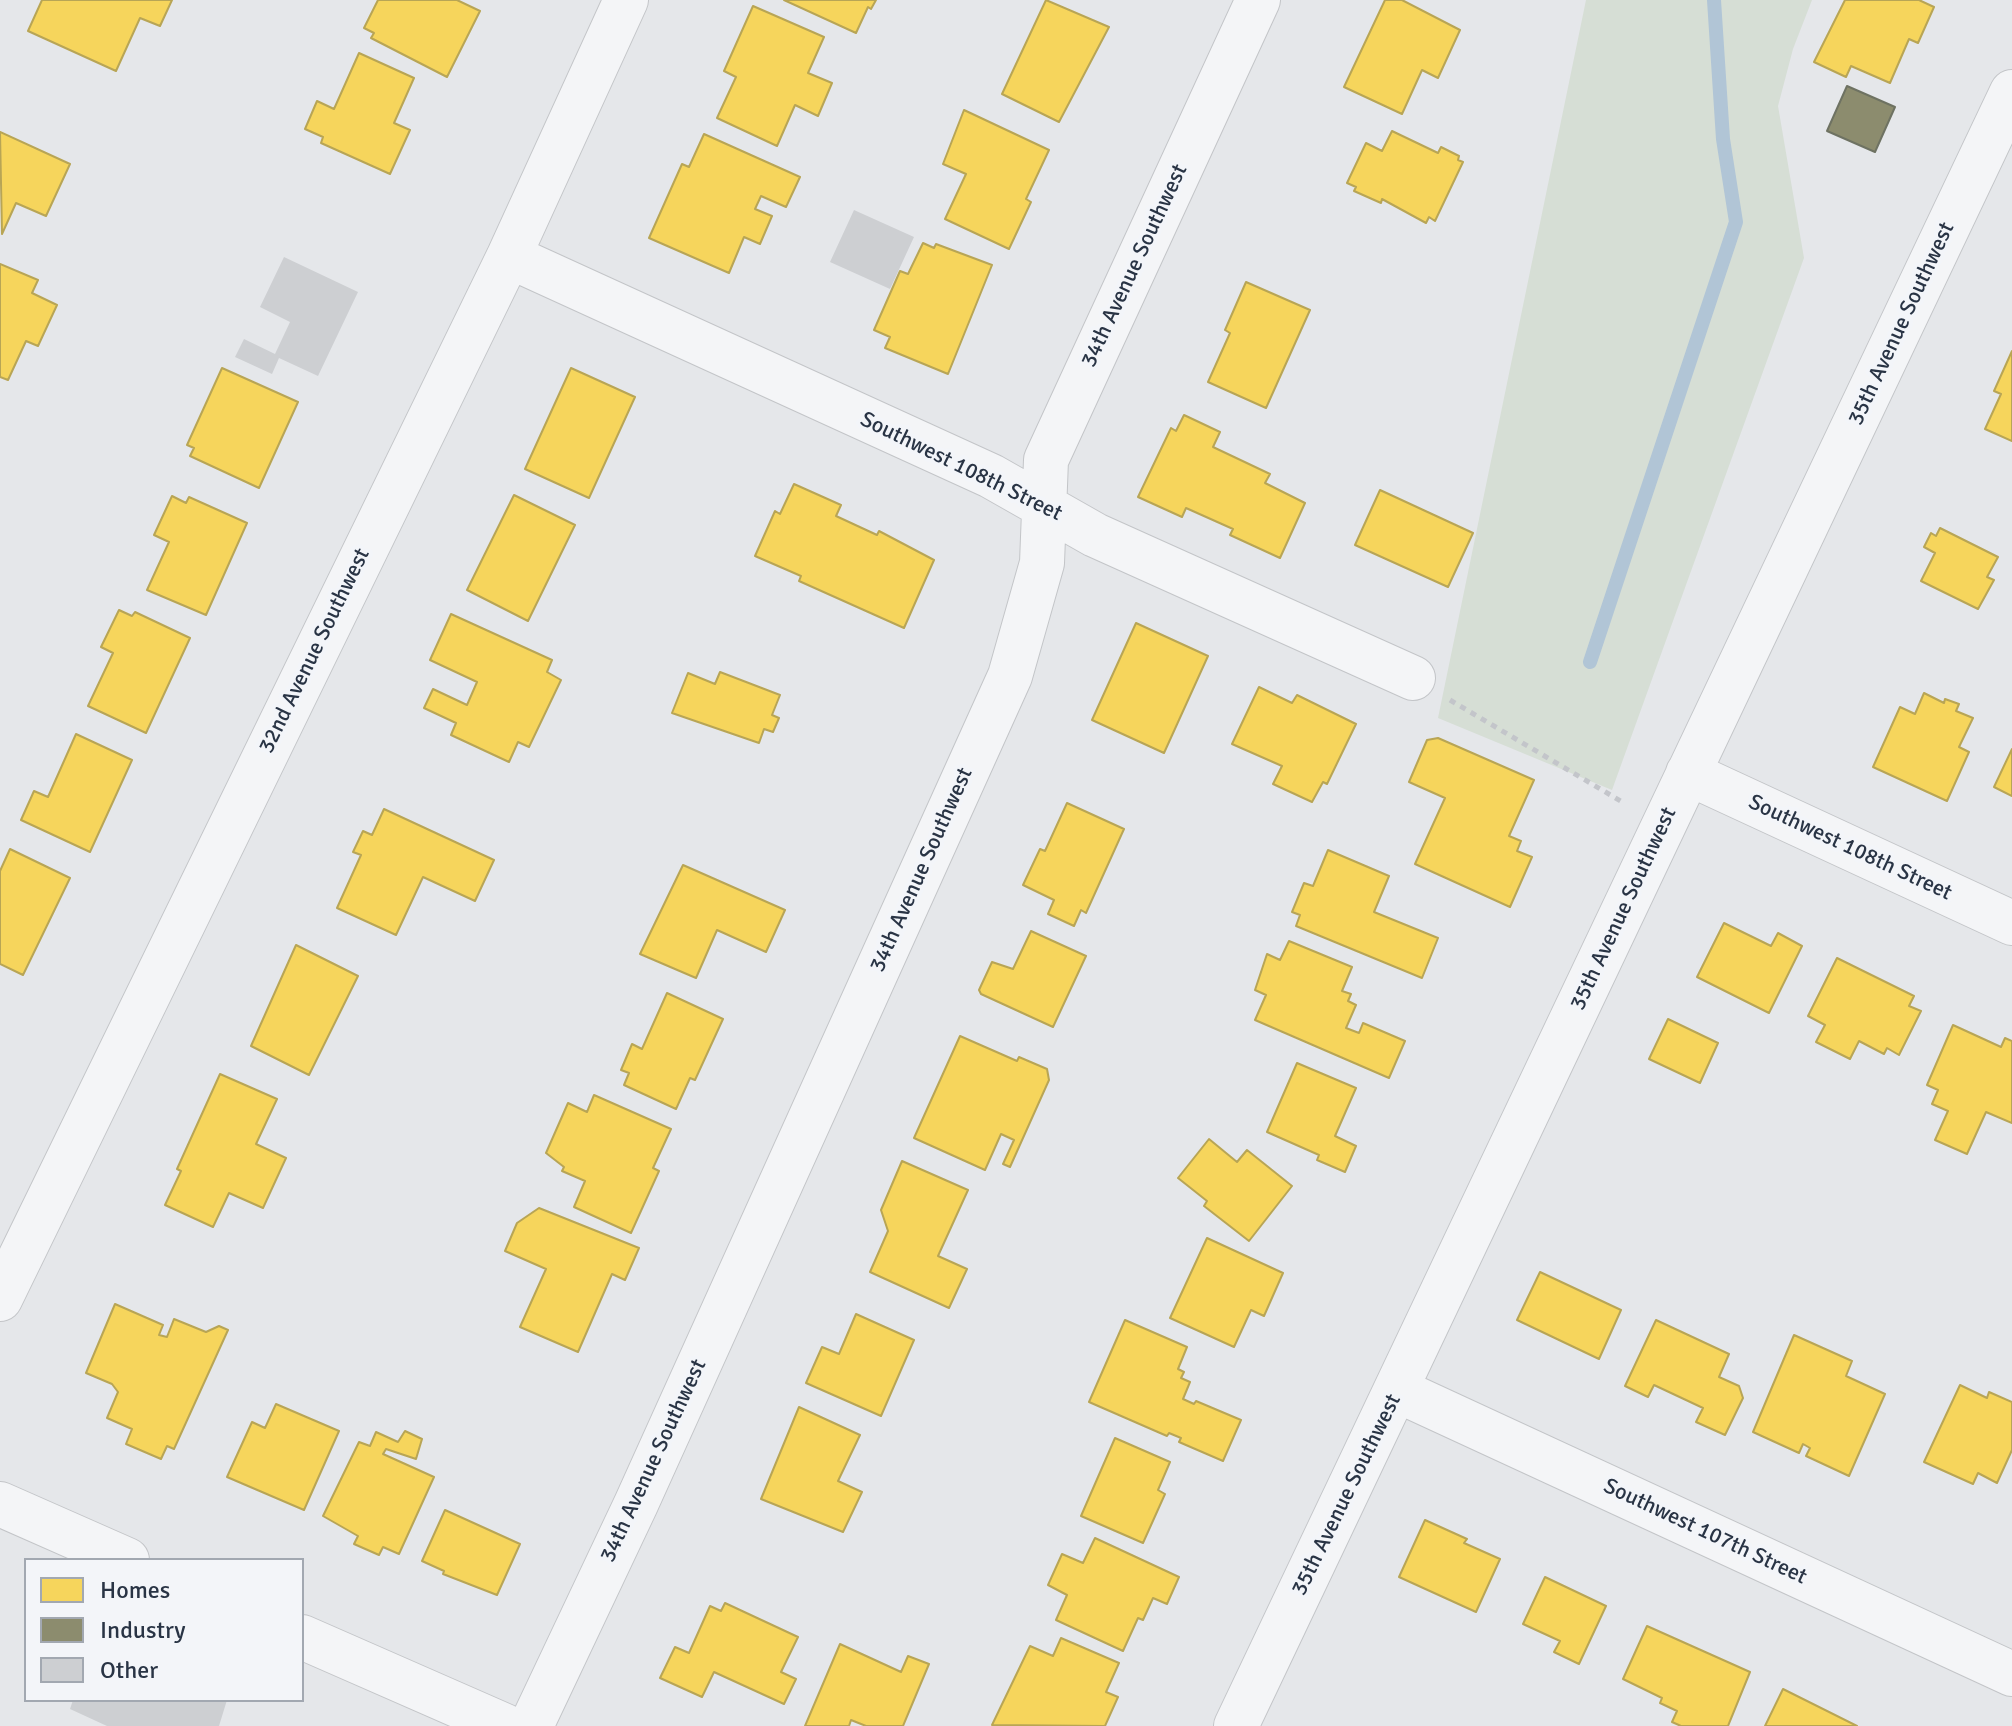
<!DOCTYPE html>
<style>
body{margin:0}
#map{position:relative;width:2012px;height:1726px;overflow:hidden;background:#e5e7ea;font-family:Signika,sans-serif}
canvas{display:block}
.legend{position:absolute;left:24px;top:1558px;width:280px;height:144px;box-sizing:border-box;background:#f3f5f9;border:2px solid #a2a8b1;margin:0;padding:10px 14px;list-style:none;font-size:24px;color:#293445}
.legend li{display:flex;align-items:center;gap:16px;height:40px}
.legend b{width:40px;border:2px solid #a2a8b1}
</style>
<div id="map">
<canvas width="2012" height="1726"></canvas>
<ul class="legend">
<li><b style="height:22px;background:#f6d55c"></b>Homes</li>
<li><b style="height:22px;background:#8c8c6e"></b>Industry</li>
<li><b style="height:22px;background:#cdcfd2"></b>Other</li>
</ul>
</div>
<script>
const ctx = document.querySelector('canvas').getContext('2d');
ctx.lineJoin = 'round';
function paint(path, color) { ctx.fillStyle = color; ctx.fill(path, 'evenodd'); }
function strokePath(path, color, width, dash) { ctx.strokeStyle = color; ctx.lineWidth = width; ctx.lineCap = dash ? 'butt' : 'round'; ctx.setLineDash(dash || []); ctx.stroke(path); }
function drawText(font, color, halo, rows, align = 'center') {
  ctx.font = font + ' Signika,sans-serif'; ctx.lineWidth = 8; ctx.setLineDash([]); ctx.textBaseline = 'middle'; ctx.strokeStyle = halo; ctx.fillStyle = color; for (const [text, x, y, turn = 0] of rows) {
    ctx.save(); ctx.translate(x, y); ctx.rotate((+turn || 0) * Math.PI / 180); ctx.textAlign = isNaN(turn) ? turn : align; if (halo) ctx.strokeText(text, 0, 0); ctx.fillText(text, 0, 0); ctx.restore();
  }
}
paint(new Path2D(`
 M1586 0H1812L1793 49 1778 106 1804 258 1612 790 1438 718Z`), '#d6ded5');
const homes = new Path2D(`
 M42 0H172L160 26 140 18 116 71 28 31Z
 M378 0H457L480 11 447 77 371 38 374 33 364 28Z
 M784 0H876L871 9 868 7 856 33Z
 M1046 0 1109 27 1059 122 1002 94Z
 M1385 0H1402L1460 30 1438 78 1422 70 1402 114 1344 87Z
 M1845 0H1919L1934 7 1918 43 1909 39 1890 83 1851 66 1846 77 1814 62Z
 M753 6 824 37 808 73 832 83 818 116 795 105 777 146 717 118 736 77 724 71Z
 M359 53 414 78 394 123 410 130 390 174 321 143 323 137 305 129 317 101 334 109Z
 M964 110 1049 150 1026 199 1031 202 1009 249 945 219 966 174 943 164Z
 M1392 131 1438 153 1441 147 1459 156 1458 160 1463 162 1435 221 1429 217 1426 223 1382 199 1381 203 1354 191 1356 187 1347 183 1366 143 1382 151Z
 M0 132 70 164 46 216 16 203 2 234Z
 M704 134 800 177 786 207 761 196 755 209 772 216 760 244 744 237 729 273 649 238 682 164 689 167Z
 M923 243 934 248 936 244 992 265 948 374 885 348 890 337 874 330 900 271 908 274Z
 M0 264 38 280 32 293 57 305 38 346 26 341 8 380 0 377Z
 M1246 282 1310 310 1266 408 1208 382 1230 333 1225 330Z
 M2012 351V441L1985 429 2001 394 1994 391Z
 M222 368 298 402 259 488 190 456 194 448 187 445Z
 M571 368 635 397 589 498 525 469Z
 M1184 415 1220 432 1213 447 1270 474 1265 483 1305 503 1280 558 1230 535 1233 529 1186 508 1182 517 1138 497 1171 428 1176 431Z
 M794 484 841 505 836 516 877 535 879 531 934 560 904 628 799 581 801 576 755 556 775 511 780 514Z
 M1380 490 1473 533 1448 587 1355 545Z
 M514 495 575 525 528 621 467 590Z
 M172 496 186 503 189 497 247 523 206 615 147 590 169 542 154 535Z
 M1940 528 1998 557 1987 577 1994 580 1978 609 1921 581 1935 553 1924 547 1931 533 1936 536Z
 M119 610 132 616 135 612 190 638 146 733 88 706 113 653 101 647Z
 M451 614 552 660 547 672 561 680 529 747 518 742 509 762 451 735 456 723 424 708 433 689 467 705 477 682 430 660Z
 M1136 623 1208 656 1164 753 1092 720Z
 M720 672 780 695 772 715 779 718 773 732 764 729 759 743 672 713 688 673 715 684Z
 M1259 687 1292 703 1297 695 1356 724 1327 784 1323 782 1312 802 1273 784 1282 766 1232 744Z
 M1924 693 1944 703 1945 699 1959 704 1956 711 1973 718 1959 747 1969 752 1947 801 1873 767 1900 707 1915 714Z
 M76 734 132 760 90 852 21 820 34 791 48 797Z
 M1438 738 1534 780 1509 836 1521 841 1517 851 1532 857 1510 907 1415 864 1445 798 1409 782 1427 740Z
 M2012 749V796L1994 787Z
 M1067 803 1124 829 1086 913 1081 910 1074 926 1048 914 1054 900 1023 885 1040 849 1045 851Z
 M384 809 494 860 475 901 423 877 396 935 337 908 361 855 353 852 363 831 372 835Z
 M10 849 70 878 23 975 0 964V871Z
 M1328 850 1389 876 1374 912 1438 938 1422 978 1296 926 1300 915 1292 912 1304 883 1313 886Z
 M683 865 785 910 766 952 717 930 696 978 640 954Z
 M1724 923 1771 946 1778 933 1802 946 1769 1013 1697 977Z
 M1031 931 1086 956 1053 1027 981 994 979 990 992 962 1013 969Z
 M1289 941 1352 967 1342 991 1351 994 1348 1001 1356 1005 1346 1028 1359 1033 1363 1023 1405 1041 1389 1078 1255 1020 1266 995 1255 990 1267 954 1280 960Z
 M296 945 358 976 309 1075 251 1046Z
 M1837 958 1914 996 1909 1006 1921 1011 1899 1055 1887 1048 1884 1054 1859 1041 1850 1059 1816 1042 1825 1025 1808 1016Z
 M667 993 723 1019 695 1080 690 1078 676 1109 624 1085 629 1073 621 1070 632 1044 642 1049Z
 M1668 1019 1718 1043 1700 1083 1649 1059Z
 M1953 1025 2001 1047 2005 1038 2012 1041V1123L1986 1112 1967 1154 1935 1140 1948 1111 1932 1104 1938 1090 1927 1085Z
 M960 1036 1017 1061 1019 1057 1047 1069 1049 1080 1010 1167 1003 1164 1014 1140 1001 1134 985 1170 914 1138Z
 M1297 1063 1356 1088 1335 1136 1356 1146 1345 1172 1317 1160 1319 1155 1267 1132Z
 M220 1074 277 1099 256 1144 286 1158 263 1208 229 1193 213 1227 165 1205 181 1171 177 1169Z
 M594 1095 671 1129 653 1168 659 1171 631 1233 574 1207 585 1181 562 1171 564 1167 546 1153 568 1103 587 1112Z
 M1209 1139 1237 1162 1247 1150 1292 1186 1249 1241 1204 1206 1207 1201 1178 1178Z
 M902 1161 968 1190 938 1256 967 1269 949 1308 870 1272 888 1231 881 1210Z
 M539 1208 639 1248 625 1280 612 1274 578 1352 520 1327 546 1269 505 1251 517 1223Z
 M1207 1238 1283 1273 1264 1316 1251 1310 1234 1347 1170 1318Z
 M1540 1272 1621 1310 1599 1359 1517 1320Z
 M115 1304 163 1325 159 1335 167 1337 174 1319 206 1332 219 1326 228 1330 174 1449 167 1446 161 1459 126 1444 132 1429 107 1418 118 1392 112 1384 86 1373Z
 M856 1314 914 1340 881 1416 806 1383 822 1347 839 1354Z
 M1125 1320 1187 1347 1178 1369 1184 1372 1181 1378 1190 1382 1183 1399 1194 1404 1196 1401 1241 1420 1223 1461 1179 1442 1181 1438 1169 1433 1167 1436 1089 1402Z
 M1656 1320 1729 1354 1719 1377 1739 1386 1743 1398 1725 1435 1696 1422 1703 1408 1654 1385 1648 1397 1625 1386Z
 M1794 1335 1852 1361 1846 1376 1885 1394 1849 1476 1806 1456 1810 1448 1803 1444 1799 1453 1753 1432Z
 M1960 1385 1987 1398 1989 1392 2012 1402V1450L1997 1483 1978 1473 1973 1484 1924 1462Z
 M276 1404 339 1431 304 1510 227 1477 252 1422 265 1428Z
 M799 1407 860 1435 838 1481 862 1492 843 1532 761 1499Z
 M405 1431 422 1439 416 1459 386 1449 383 1454 434 1477 399 1554 383 1547 379 1555 354 1544 358 1536 323 1516 359 1442 370 1446 376 1432 398 1442Z
 M1115 1438 1170 1462 1158 1490 1165 1494 1143 1543 1081 1516Z
 M445 1510 520 1544 497 1595 443 1574 444 1571 422 1561Z
 M1425 1520 1467 1539 1464 1543 1500 1559 1476 1612 1399 1577Z
 M1095 1538 1179 1577 1167 1604 1153 1598 1143 1620 1138 1618 1123 1651 1056 1620 1067 1595 1048 1585 1062 1554 1083 1563Z
 M1545 1577 1606 1606 1579 1664 1554 1652 1560 1641 1523 1624Z
 M725 1603 798 1637 781 1672 796 1679 784 1704 714 1672 702 1697 660 1678 675 1647 689 1653 710 1606 721 1611Z
 M1647 1626 1750 1672 1728 1726H1681L1672 1722 1677 1711 1660 1703 1662 1698 1623 1679Z
 M1061 1638 1119 1663 1106 1692 1118 1697 1105 1726 992 1725 1030 1646 1053 1656Z
 M840 1644 901 1672 908 1656 929 1664 903 1726H866L851 1720 849 1726H805Z
 M1783 1689 1857 1726H1765Z`);
paint(homes, '#f6d55c');
strokePath(homes, '#b8a555', 2);
const industry = new Path2D(`
 M1847 86 1895 107 1875 152 1827 131Z`);
paint(industry, '#8c8c6e');
strokePath(industry, '#6e7262', 2);
strokePath(new Path2D(`
 M1590 662 1736 222 1723 139 1714 0`), '#b1c5d6', 14);
paint(new Path2D(`
 M854 210 914 237 890 289 830 262Z
 M284 257 358 292 318 376 279 358 272 374 235 357 244 339 275 354 290 322 260 307Z
 M73 1700H227L219 1726H107L70 1709Z`), '#cdcfd2');
const minor = new Path2D(`
 M509 256 991 476 1095 535 1413 678
 M1688 773 2012 923
 M0 1299 509 256 626 0
 M1397 1390 2012 1674
 M0 1504 127 1560
 M302 1637 505 1726
 M531 1726 636 1504 1010 676 1042 563 1046 460 1258 0
 M1236 1726 2012 92`);
strokePath(minor, '#c3c5c8', 46);
strokePath(new Path2D(`
 M1450 700 1624 803`), '#c3c5ca', 5, [6, 6]);
strokePath(minor, '#f4f5f7', 44);
drawText('22px', '#293445', '#f3f5f9', [
 ["34th Avenue Southwest",1135,266,-65],
 ["35th Avenue Southwest",1902,324,-65],
 ["Southwest 108th Street",961,467,26],
 ["32nd Avenue Southwest",315,651,-64],
 ["Southwest 108th Street",1850,848,25],
 ["34th Avenue Southwest",922,870,-66],
 ["35th Avenue Southwest",1624,909,-65],
 ["34th Avenue Southwest",654,1461,-65],
 ["35th Avenue Southwest",1347,1495,-64],
 ["Southwest 107th Street",1705,1532,25]
]);
</script>
